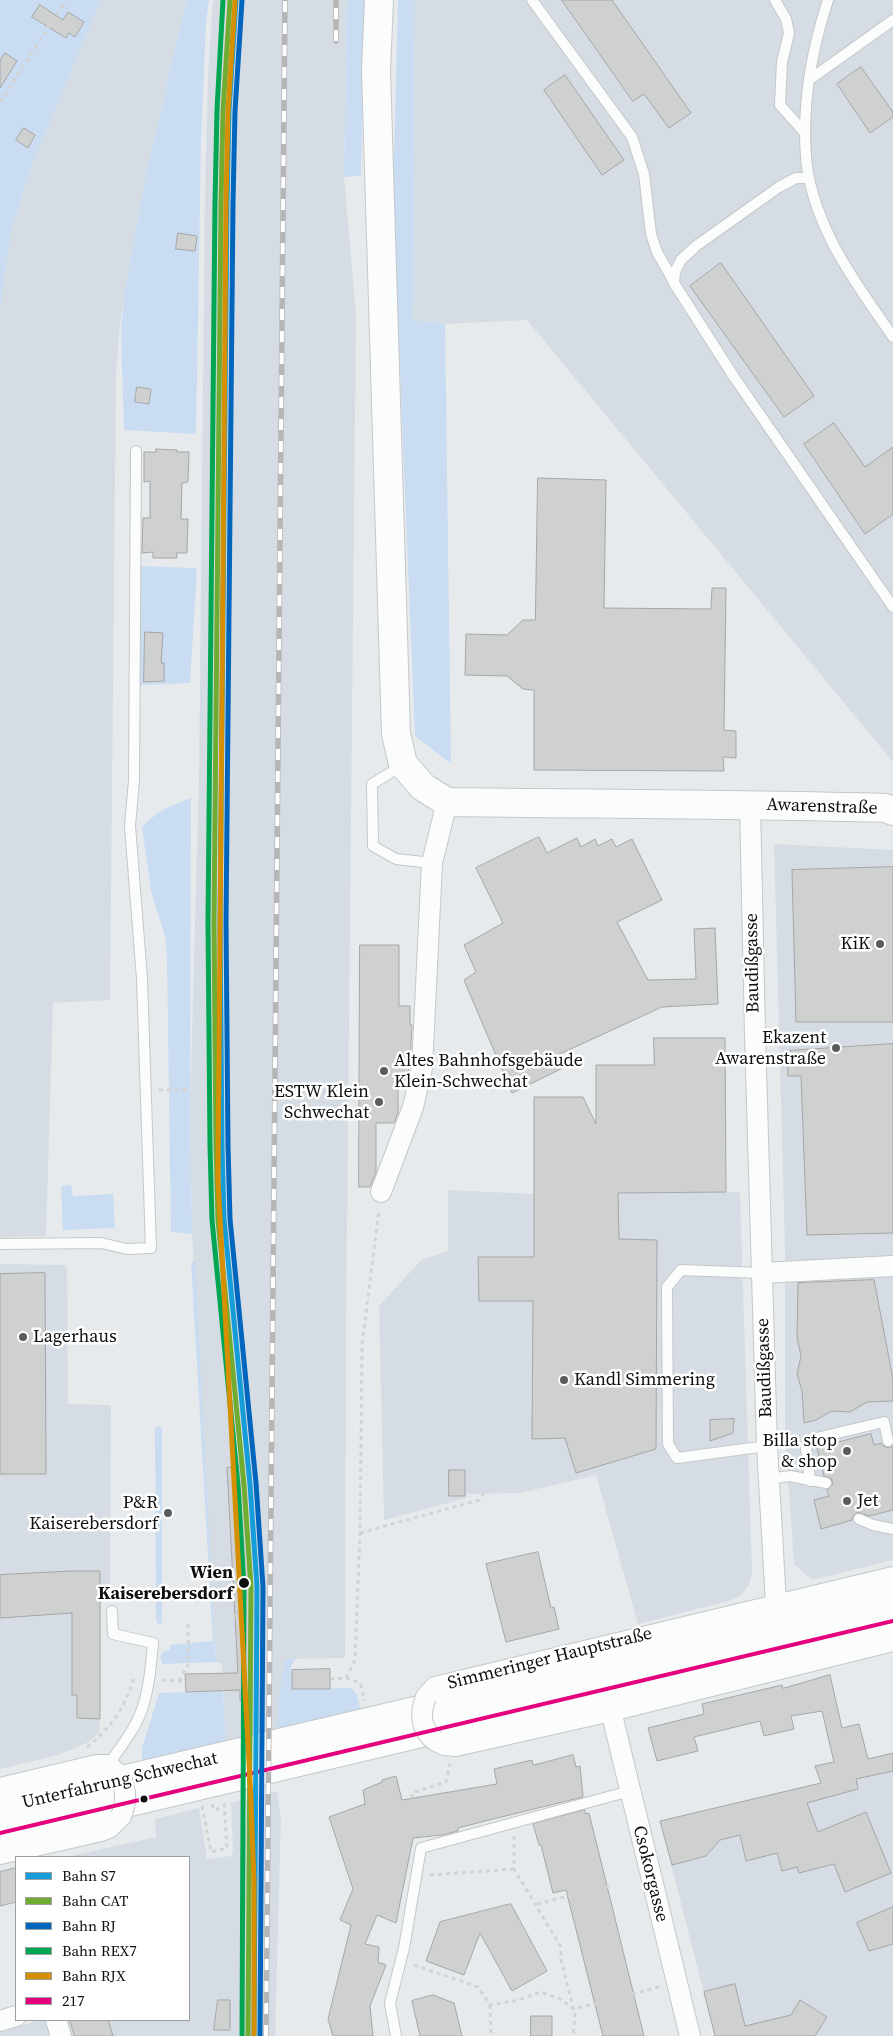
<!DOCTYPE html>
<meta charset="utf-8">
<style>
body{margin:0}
#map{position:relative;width:893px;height:2036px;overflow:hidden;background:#e7eaed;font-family:"Source Serif 4",serif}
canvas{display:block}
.legend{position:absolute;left:15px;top:1856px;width:175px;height:165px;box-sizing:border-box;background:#fff;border:1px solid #9e9f9f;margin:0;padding:6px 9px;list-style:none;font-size:15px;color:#0c0e0f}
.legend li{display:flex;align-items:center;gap:10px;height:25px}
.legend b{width:25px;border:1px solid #9e9f9f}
</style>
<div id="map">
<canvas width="893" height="2036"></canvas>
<ul class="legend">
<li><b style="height:6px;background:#159dd9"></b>Bahn S7</li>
<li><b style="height:6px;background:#70ab32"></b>Bahn CAT</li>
<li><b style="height:6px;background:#0065bd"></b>Bahn RJ</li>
<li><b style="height:6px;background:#00a651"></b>Bahn REX7</li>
<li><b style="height:6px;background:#d48f02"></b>Bahn RJX</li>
<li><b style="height:6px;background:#e5007d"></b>217</li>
</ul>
</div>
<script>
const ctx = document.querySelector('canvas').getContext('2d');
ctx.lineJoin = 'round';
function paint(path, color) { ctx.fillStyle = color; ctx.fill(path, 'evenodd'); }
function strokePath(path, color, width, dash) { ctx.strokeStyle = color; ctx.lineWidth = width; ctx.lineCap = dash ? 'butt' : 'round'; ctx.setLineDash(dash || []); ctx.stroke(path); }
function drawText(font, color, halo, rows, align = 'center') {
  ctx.font = font + ' "Source Serif 4",serif'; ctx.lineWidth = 5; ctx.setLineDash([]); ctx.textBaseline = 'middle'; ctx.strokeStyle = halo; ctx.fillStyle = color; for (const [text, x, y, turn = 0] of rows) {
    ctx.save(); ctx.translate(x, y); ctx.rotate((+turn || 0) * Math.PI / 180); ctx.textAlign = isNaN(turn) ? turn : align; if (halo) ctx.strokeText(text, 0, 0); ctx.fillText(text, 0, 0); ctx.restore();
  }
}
paint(new Path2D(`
 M101 0H186L144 184 124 295 119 335 116 376 110 1000 53 1003 46 1236 0 1237V311L11 232 31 168Z
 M213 0H347L344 177 356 314 346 1330 345 1658 285 1659 277 1733 226 1742 222 1663 216 1662 215 1642 192 1234 190 1104 199 779 205 193 208 76Z
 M415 0H893V762L527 320 445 324 413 320Z
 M774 844 893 850V1560L812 1580 794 1564 785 1436V1250Z
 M448 1190 534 1194 740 1192 752 1573 749 1585 741 1595 732 1600 638 1624 596 1475 520 1493 467 1494 466 1498 384 1520 379 1306 421 1260 448 1251Z
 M0 1264 67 1265 68 1404 111 1405 110 1588 101 1589V1695L99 1733 87 1743 58 1755 0 1769Z
 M893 1771V2036H715L660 1821 801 1788 826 1798 858 1789 856 1780Z
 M277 1791 281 1818 275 2036H0V2033L39 2020H189V1857H66L156 1837 155 1819 199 1808 207 1859 231 1856 233 1850 231 1803Z`), '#d6dce3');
paint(new Path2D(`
 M0 0H101L31 168 11 232 0 311Z
 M186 0H209L206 23 201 142 196 434 124 430 121 334 124 295 144 184Z
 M347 0H365L361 176 344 177Z
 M398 0H415L413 320 445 324 451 764 415 736 393 200Z
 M138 566 197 568 190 683 139 685Z
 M191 798 190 1104 192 1234 171 1232 167 960 166 940 151 891 142 827C156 812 171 805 191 798Z
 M71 1185 73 1196 113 1194 115 1228 63 1230 61 1186Z
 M191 1262H195L216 1662 162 1664 160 1657 164 1651 170 1650V1645L213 1641Z
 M158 1426 162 1428V1623L159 1624 156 1621 155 1428Z
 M296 1658 291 1666 292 1689 351 1688 356 1693 361 1711 277 1731 279 1695 285 1659Z
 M223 1691 226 1742 142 1762V1748L159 1693Z`), '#c9dcf1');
const building = new Path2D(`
 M562 0H612L691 113 669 128 644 94 633 101Z
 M40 5 63 20 68 12 84 22 75 37 69 33 66 38 32 17Z
 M5 53 17 61 0 88V61Z
 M861 67 893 112V117L870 133 837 84Z
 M565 75 624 160 602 175 544 90Z
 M24 128 35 135 28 148 16 140Z
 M178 233 197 236 195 251 176 249Z
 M721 263 814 396 784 417 690 286Z
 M137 387 151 389 149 404 135 402Z
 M834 423 865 467 893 447V514L865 534 804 444Z
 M156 449 177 450V452H189L188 482 182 483 181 519H188L187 553H176L177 558H153V552L142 553 143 518H150V481L144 482V452H156Z
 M538 478 606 480 604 608 711 609 712 588H726L724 730 736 731V758L723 757 724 771 534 770V690L523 689 507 676 465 675 466 634 507 635 523 620H535Z
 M145 632 163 633 161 663H164V681L144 682Z
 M539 837 547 853 577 838 581 847 595 839 598 846 612 839 616 847 632 839 662 900 617 922 648 980 696 979 694 929 715 928 718 1004 662 1007 536 1065H569L512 1093 464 980 476 972 464 945 503 923 476 868Z
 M893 867V1022H796L792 870Z
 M360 945H399V1006H410V1025H412L410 1061 407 1080H398V1113L394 1123H376V1172L370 1187H359Z
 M654 1038H725L726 1192 618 1193 619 1239 657 1240 656 1449 576 1473 565 1438 532 1439 533 1301H479L478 1257H534V1097H583L596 1124V1065H654Z
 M893 1044V1233L807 1235 801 1076H788L787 1051Z
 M45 1273 46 1474H0V1274Z
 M874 1280 893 1379V1401L867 1402 850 1412 832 1411 816 1420 804 1423 802 1391 797 1374 801 1356 797 1337 798 1283Z
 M734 1419 733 1433 710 1441V1420Z
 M871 1434 874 1445 881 1443 883 1446 889 1448 893 1446V1510L869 1516 858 1512 853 1516 852 1520 821 1529 814 1500 829 1496 827 1490 833 1484 831 1478 824 1476 817 1448Z
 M244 1466 252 1604 251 1701H240V1690L186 1692 185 1674 238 1673 227 1468Z
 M449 1470H465V1496H449Z
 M538 1552 551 1608 554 1607 559 1629 506 1642 486 1564Z
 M72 1571H100V1719L77 1718V1695H72V1613L0 1618V1575Z
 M330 1669V1689H292V1670Z
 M830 1675 842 1728 859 1724 868 1759 893 1753V1771L856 1779 858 1789 807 1803 818 1832 866 1812 891 1873 845 1892 834 1864 799 1873 797 1867 782 1871 777 1853 746 1861 740 1835 720 1840 706 1856 672 1865 660 1821 821 1783 815 1766 834 1762 822 1711 791 1716 794 1729 764 1736 760 1721 694 1737 698 1751 657 1761 648 1728 704 1714 702 1704 782 1685 783 1688Z
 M573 1755 576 1767 580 1766 583 1797 485 1821 458 1828V1831L442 1835 413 1838 396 1923 377 1915 365 1944 379 1947 378 1962 386 1965 370 2006 373 2036H333L328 2019 351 1925 340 1920 353 1889 329 1817 365 1804 363 1790 382 1782V1780L396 1776 402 1800 497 1784 494 1769 532 1760 533 1765Z
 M585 1810V1814L589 1813 644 2036H603L566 1890 553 1893 541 1845H539L533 1824Z
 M16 1868V1902L0 1906V1872Z
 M511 1904 547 1971 512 1991 480 1933 464 1975 426 1961 440 1922Z
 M893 1907V1944L869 1951 857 1923Z
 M735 1984 745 2026 791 2015 800 2000 827 2017 815 2036H715L704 1992Z
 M433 1995 454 2003 462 2036H420L412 2001Z
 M218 2000H230V2030H214Z
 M531 2016H552V2036H531Z
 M70 2020H108L113 2036H75Z`);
paint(building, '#cfd0d0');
strokePath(building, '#a5a6a7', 1);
const lane = new Path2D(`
 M532 0 632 137 644 174 651 234 657 252 674 282
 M775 0 786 19 789 33 782 62 780 105 805 133
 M828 0C812 49 802 105 806 157 808 186 820 218 833 244 850 277 872 306 893 337
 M809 80 893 20
 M809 178H796L779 187 696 246 681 260 675 272 674 283 734 377 893 607
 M403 765 372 784 373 846 396 859 432 863
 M0 1244 101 1243 127 1249 151 1248 142 979 130 826 134 780 136 451
 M762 1273 681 1270 667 1287 668 1444 677 1458 767 1446
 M768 1479 790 1476 826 1483
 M810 1481 806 1448 812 1439 884 1422 888 1441
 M859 1519 873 1525 893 1529
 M108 1765C120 1748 134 1731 141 1712 149 1691 151 1666 153 1643L113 1634 112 1611
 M396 2036 390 2003 404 1948 421 1848 630 1791`);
const street = new Path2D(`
 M750 804 755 1034 767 1446 776 1604
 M381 1192 413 1107 422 1068 432 863 447 802
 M762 1273 893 1266
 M426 1697 435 1687 893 1577
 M611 1711 690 2036
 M436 1741 445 1745 456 1746 611 1711 893 1641
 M0 1788 97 1765H108L121 1777
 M0 1854 101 1831 109 1828 121 1816
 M56 2020 61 2036
 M0 2021 16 2016`);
const secondary = new Path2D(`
 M379 0 376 70 396 734 403 764 423 787 447 802C593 804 739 804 885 808L893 811`);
const primary = new Path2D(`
 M0 1809 893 1598
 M0 1833 893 1621`);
strokePath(lane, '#c5c7c9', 12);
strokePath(street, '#c5c7c9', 22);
strokePath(secondary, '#c5c7c9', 30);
strokePath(primary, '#c5c7c9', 30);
strokePath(new Path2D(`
 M0 102 66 0
 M159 1090 190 1089
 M360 1533 479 1500 484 1493
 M233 1616 253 1614
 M346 1678 355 1660 360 1533 362 1345 379 1210
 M330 1679 346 1678 360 1683 365 1701
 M162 1680 179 1681 185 1684
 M179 1681 189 1663 188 1624
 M87 1747C110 1729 127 1705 134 1677H136
 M212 1804 214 1810 218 1809 217 1804
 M202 1806 211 1852 227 1848 224 1802
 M413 1806 412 1793 446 1782 450 1764
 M514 1836V1869L561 1947V1960L575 2015 573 2036
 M430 1875 514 1869
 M605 1887 610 1886
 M537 1904 584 1892
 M414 1965 478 1987 490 2005 519 2000 540 1992 560 1999 574 2009 613 1999
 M632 1994 659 1987
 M490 2005 491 2036`), '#d3d3d4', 3, [4, 4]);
strokePath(lane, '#fbfcfc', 10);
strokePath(street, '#fbfcfc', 20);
strokePath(secondary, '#fbfcfc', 28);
strokePath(primary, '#fbfcfc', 28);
const rail = new Path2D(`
 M336 41V0
 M266 2036 285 0`);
strokePath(rail, '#b6b6b7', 5.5);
strokePath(rail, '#fff', 4, [11]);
const streetBridge = new Path2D(`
 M426 1697C419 1714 421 1731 436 1741
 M121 1777C126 1791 127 1802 121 1816`);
strokePath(streetBridge, '#c5c7c9', 22, []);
strokePath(streetBridge, '#fbfcfc', 20);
strokePath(new Path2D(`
 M0 1833 893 1621`), '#e5007d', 4);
strokePath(new Path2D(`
 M236 0 229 111 227 202 220 922 222 1146 224 1219 250 1484 257 1587 254 2036`), '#159dd9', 5);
strokePath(new Path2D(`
 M230 0 223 111 221 202 214 922 216 1146 218 1220 244 1485 251 1587 248 2036`), '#70ab32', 5);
strokePath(new Path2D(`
 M242 0 235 111 233 202 226 922 228 1146 230 1219 256 1483 263 1587 260 2036`), '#0065bd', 5);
strokePath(new Path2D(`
 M223 0 217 110 215 202 208 922 210 1146 212 1220 238 1485 244 1587 242 2036`), '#00a651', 5);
strokePath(new Path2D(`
 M235 1 228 112 226 202 218 1179 251 1800 254 1882V2036`), '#d48f02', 5);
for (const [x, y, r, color] of [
 [880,944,5,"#595b5d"],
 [836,1048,5,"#595b5d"],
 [384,1071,5,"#595b5d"],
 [379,1102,5,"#595b5d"],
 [23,1337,5,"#595b5d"],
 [564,1380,5,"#595b5d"],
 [847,1451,5,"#595b5d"],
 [847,1501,5,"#595b5d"],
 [168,1513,5,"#595b5d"],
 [244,1583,6,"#0c0e0f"],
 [144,1799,4.5,"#0c0e0f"]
]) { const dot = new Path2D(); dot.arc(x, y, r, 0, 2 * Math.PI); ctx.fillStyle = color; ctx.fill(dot); strokePath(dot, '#fff', 2); }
drawText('18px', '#0c0e0f', '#fff', [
 ["Awarenstraße",822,807,2],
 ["Baudißgasse",753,963,-91],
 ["Baudißgasse",765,1368,-92],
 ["Simmeringer Hauptstraße",550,1659,-14],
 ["Unterfahrung Schwechat",120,1781,-13],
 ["Csokorgasse",650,1874,76]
]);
drawText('18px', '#0c0e0f', '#fff', [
 ["KiK",870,944],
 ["Ekazent",826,1038],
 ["Awarenstraße",826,1059],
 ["Altes Bahnhofsgebäude",394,1061,"left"],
 ["Klein-Schwechat",394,1082,"left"],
 ["ESTW Klein",369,1092],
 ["Schwechat",369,1113],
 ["Lagerhaus",33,1337,"left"],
 ["Kandl Simmering",574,1380,"left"],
 ["Billa stop",837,1441],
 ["& shop",837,1462],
 ["Jet",857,1501,"left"],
 ["P&R",158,1503],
 ["Kaiserebersdorf",158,1524]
], 'right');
drawText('bold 18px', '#0c0e0f', '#fff', [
 ["Wien",233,1573],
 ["Kaiserebersdorf",233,1594]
], 'right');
</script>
